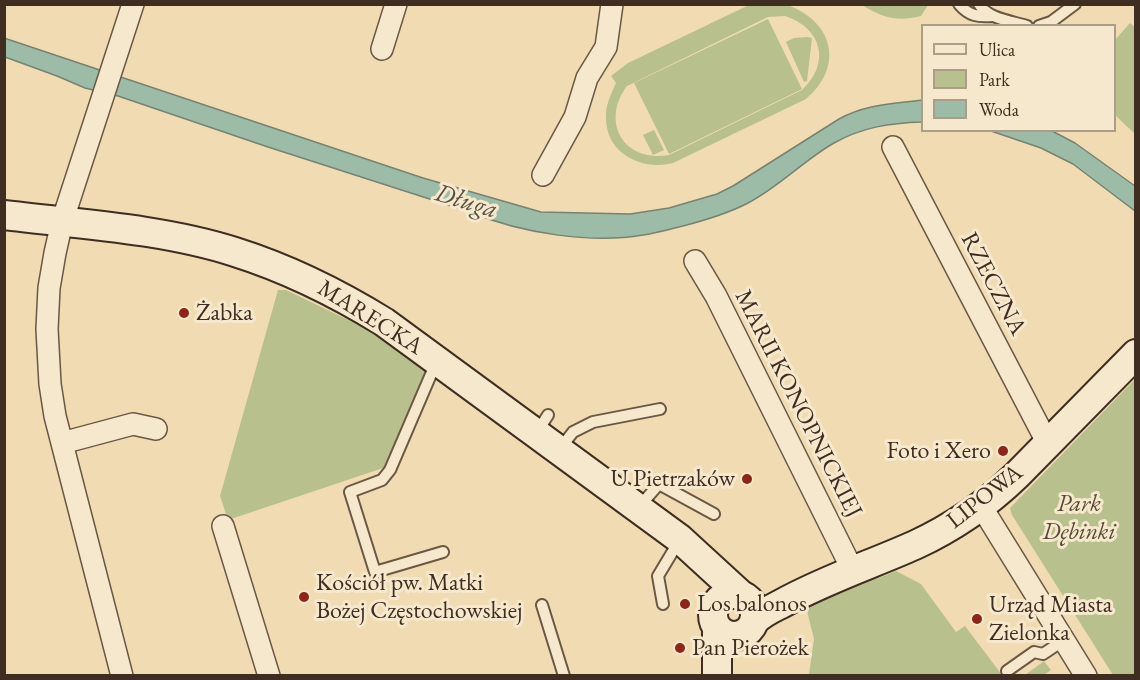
<!DOCTYPE html>
<meta charset="utf-8">
<style>
body{margin:0}
#map{position:relative;width:1140px;height:680px;overflow:hidden;background:#f1dbb2;font-family:"EB Garamond",serif}
canvas{display:block}
.frame{position:absolute;inset:0;border:6px solid #3e2d20;pointer-events:none}
.legend{position:absolute;left:921px;top:24px;width:195px;height:108px;box-sizing:border-box;background:#f6e8cd;border:2px solid #ac9d88;margin:0;padding:8px 10px;list-style:none;font-size:18px;color:#3e2d20}
.legend li{display:flex;align-items:center;gap:12px;height:30px}
.legend b{width:30px;border:2px solid #ac9d88}
</style>
<div id="map">
<canvas width="1140" height="680"></canvas>
<div class="frame"></div>
<ul class="legend">
<li><b style="height:8px;background:#f6e8cd"></b>Ulica</li>
<li><b style="height:16px;background:#b8c18d"></b>Park</li>
<li><b style="height:16px;background:#9cbca7"></b>Woda</li>
</ul>
</div>
<script>
const ctx = document.querySelector('canvas').getContext('2d');
ctx.lineJoin = 'round';
function paint(path, color) { ctx.fillStyle = color; ctx.fill(path, 'evenodd'); }
function strokePath(path, color, width, dash) { ctx.strokeStyle = color; ctx.lineWidth = width; ctx.lineCap = dash ? 'butt' : 'round'; ctx.setLineDash(dash || []); ctx.stroke(path); }
function drawText(font, color, halo, rows, align = 'center') {
  ctx.font = font + ' "EB Garamond",serif'; ctx.lineWidth = 6; ctx.setLineDash([]); ctx.textBaseline = 'middle'; ctx.strokeStyle = halo; ctx.fillStyle = color; for (const [text, x, y, turn = 0] of rows) {
    ctx.save(); ctx.translate(x, y); ctx.rotate((+turn || 0) * Math.PI / 180); ctx.textAlign = isNaN(turn) ? turn : align; if (halo) ctx.strokeText(text, 0, 0); ctx.fillText(text, 0, 0); ctx.restore();
  }
}
paint(new Path2D(`
 M749 5C759 4 779 2 787 5 833 21 845 66 806 99L673 163C642 171 606 154 606 118 605 106 611 94 616 83L611 76 628 63ZM785 16C822 28 831 63 802 90L669 155C624 163 600 122 627 86L768 17Z
 M862 5H928L921 16C897 22 883 18 862 5Z
 M768 19 802 89 669 154 634 83Z
 M1130 23 1136 28 1135 134 1114 114 1115 40Z
 M807 37 812 38 807 81 804 82 786 42 794 38Z
 M654 130 664 150 653 155 643 135Z
 M278 290H286L365 328 429 373 389 466 228 520 220 496Z
 M1135 379V675H1113L1012 515 1010 508Z
 M896 571 921 584 956 632 965 626 1002 675 809 674 814 639 806 607Z
 M1044 661 1051 670 1044 675H1025Z`), '#b8c18d');
const water = new Path2D(`
 M4 38 423 178 541 212 630 214 669 208 717 194 733 186 839 119C866 104 893 104 922 100V122C891 123 862 127 834 143 804 160 779 187 748 203 727 214 706 220 683 226 670 229 657 233 643 235 591 244 521 233 473 213L268 147 118 96 85 88 57 76 5 57Z
 M991 131H1052L1075 143 1135 186V211L1073 164 1041 148Z`);
paint(water, '#9cbca7');
strokePath(water, '#768371', 1.5);
const lane = new Path2D(`
 M959 4C969 16 978 17 992 16
 M979 4C988 19 1011 21 1027 26
 M1039 26 1051 22 1075 4
 M432 372 390 470 382 480 350 492 375 572 443 552
 M537 432 548 415
 M559 450 573 432 593 422 660 409
 M638 508 659 484 714 514
 M663 604 658 576 679 541
 M542 605 564 676
 M1007 671 1034 652 1043 654 1064 640`);
const street = new Path2D(`
 M382 49 396 4
 M893 147 1048 444
 M543 175 575 117 587 78 606 47 612 4
 M695 261 716 296 853 571
 M62 443 133 424 156 429
 M981 506 1086 676
 M223 526 269 676
 M122 676 55 416 50 384 47 329 49 288 55 253 62 222 133 4`);
const secondary = new Path2D(`
 M4 215C79 224 164 229 235 252 289 269 337 293 384 322L680 539 740 594
 M713 615a21 21 0 1 1 42 0a21 21 0 1 1-42 0Z
 M754 621C762 613 771 609 781 604 824 580 870 565 915 545 954 527 987 504 1017 475L1136 354
 M717 676V628`);
strokePath(lane, '#6b5844', 14);
strokePath(street, '#6b5844', 24);
strokePath(secondary, '#3e2d20', 32);
strokePath(lane, '#f6e8cd', 10);
strokePath(street, '#f6e8cd', 21);
strokePath(secondary, '#f6e8cd', 28);
for (const [x, y, r, color] of [
 [184,313,6,"#8f2418"],
 [1003,451,6,"#8f2418"],
 [747,479,6,"#8f2418"],
 [304,597,6,"#8f2418"],
 [685,604,6,"#8f2418"],
 [977,619,6,"#8f2418"],
 [680,648,6,"#8f2418"]
]) { const dot = new Path2D(); dot.arc(x, y, r, 0, 2 * Math.PI); ctx.fillStyle = color; ctx.fill(dot); strokePath(dot, '#f6e8cd', 2); }
drawText('24px', '#3e2d20', '#f6e8cd', [
 ["RZECZNA",993,284,62],
 ["MARECKA",370,318,32],
 ["MARII KONOPNICKIEJ",798,404,63],
 ["LIPOWA",985,497,-38]
]);
drawText('24px', '#3e2d20', '#f6e8cd', [
 ["Żabka",196,313],
 ["Foto i Xero",991,451,"right"],
 ["U Pietrzaków",735,479,"right"],
 ["Kościół pw. Matki",316,583],
 ["Bożej Częstochowskiej",316,611],
 ["Los balonos",697,604],
 ["Urząd Miasta",989,605],
 ["Zielonka",989,633],
 ["Pan Pierożek",692,648]
], 'left');
drawText('italic 24px', '#564b36', '#f6e8cd', [
 ["Park",1079,504],
 ["Dębinki",1079,532]
]);
drawText('italic 26px', '#565142', '#f6e8cd', [
 ["Długa",466,202,17]
]);
</script>
